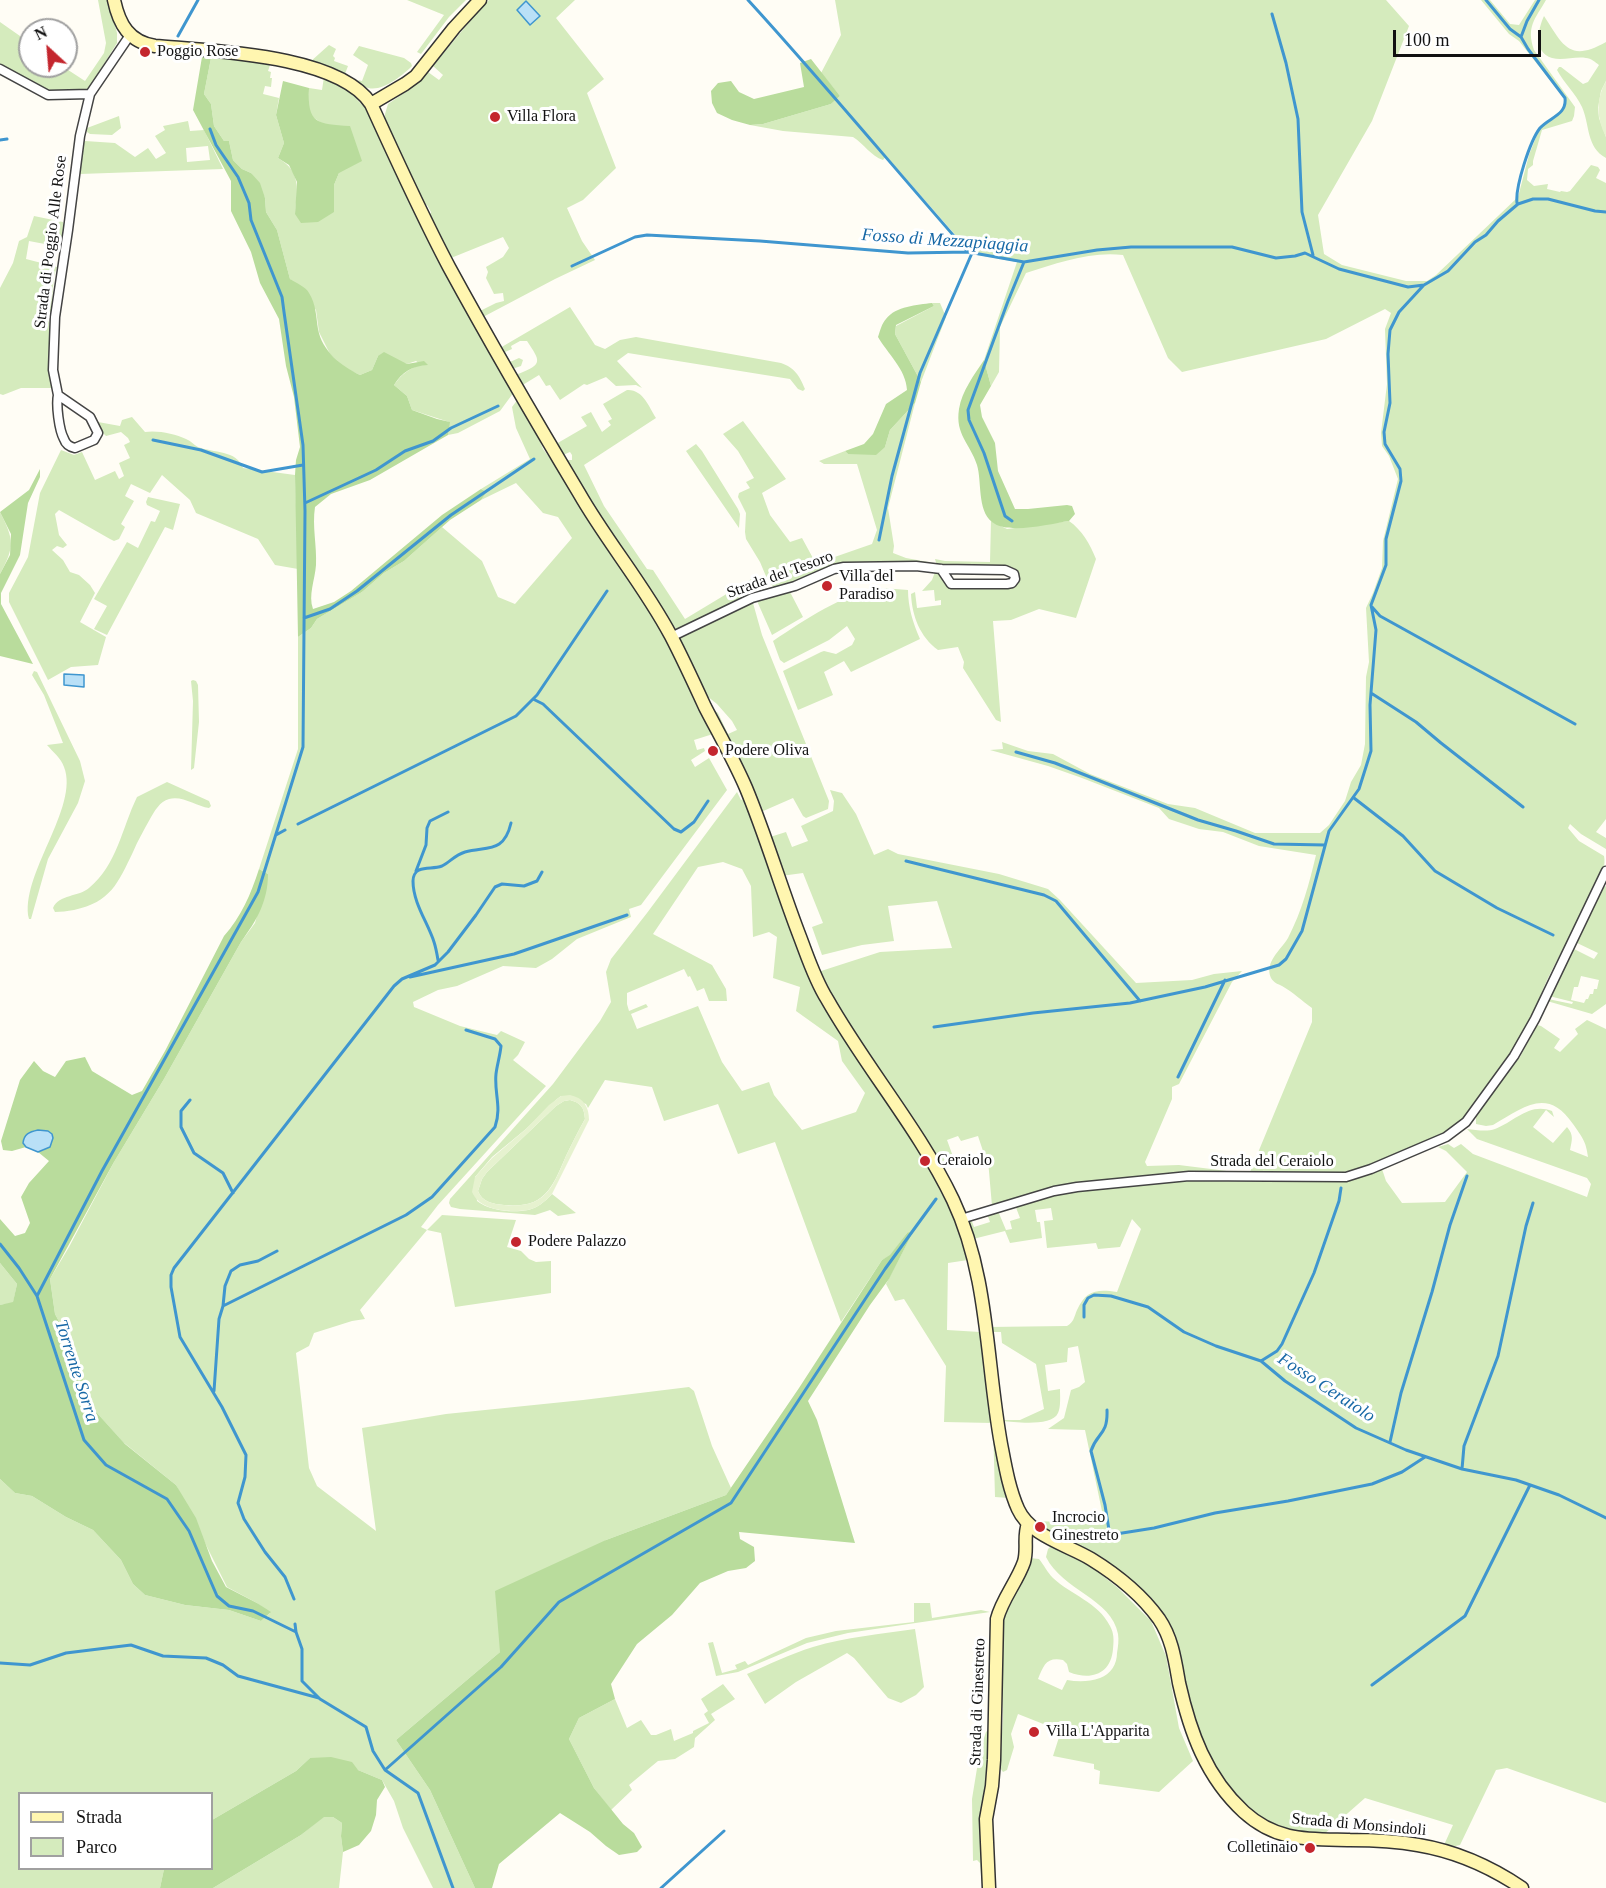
<!DOCTYPE html>
<style>
body{margin:0}
#map{position:relative;width:1606px;height:1888px;overflow:hidden;background:#fffdf5;font-family:"Times New Roman",serif}
canvas{display:block}
.legend{position:absolute;left:18px;top:1792px;width:195px;height:78px;box-sizing:border-box;background:#fff;border:2px solid #a0a0a0;margin:0;padding:8px 10px;list-style:none;font-size:18px;color:#111}
.legend li{display:flex;align-items:center;gap:12px;height:30px}
.legend b{width:30px;border:2px solid #a0a0a0}
.north{position:absolute;left:18px;top:18px;width:60px;height:60px;box-sizing:border-box;background:#fff;border:2px solid #a0a0a0;border-radius:50%;rotate:334deg;font-size:16px;font-weight:700;line-height:24px;text-align:center;color:#111}
.north::after{content:'';display:block;margin:auto;width:21px;height:27px;background:#c4262e;clip-path:polygon(50% 0,100% 100%,50% 72%,0 100%)}
.scale{position:absolute;left:1393px;top:30px;width:148px;height:27px;box-sizing:border-box;border:3px solid #111;border-top:0;padding-left:8px;font-size:18px;line-height:21px;white-space:nowrap;color:#111;-webkit-text-stroke:4px #fff;paint-order:stroke}
</style>
<div id="map">
<canvas width="1606" height="1888"></canvas>
<ul class="legend">
<li><b style="height:8px;background:#fff6b0"></b>Strada</li>
<li><b style="height:16px;background:#d5ebbd"></b>Parco</li>
</ul>
<div class="north">N</div>
<div class="scale">100 m</div>
</div>
<script>
const ctx = document.querySelector('canvas').getContext('2d');
ctx.lineJoin = 'round';
function paint(path, color) { ctx.fillStyle = color; ctx.fill(path, 'evenodd'); }
function strokePath(path, color, width, dash) { ctx.strokeStyle = color; ctx.lineWidth = width; ctx.lineCap = dash ? 'butt' : 'round'; ctx.setLineDash(dash || []); ctx.stroke(path); }
function drawText(font, color, halo, rows, align = 'center') {
  ctx.font = font + ' "Times New Roman",serif'; ctx.lineWidth = 6; ctx.setLineDash([]); ctx.textBaseline = 'middle'; ctx.strokeStyle = halo; ctx.fillStyle = color; for (const [text, x, y, turn = 0] of rows) {
    ctx.save(); ctx.translate(x, y); ctx.rotate((+turn || 0) * Math.PI / 180); ctx.textAlign = isNaN(turn) ? turn : align; if (halo) ctx.strokeText(text, 0, 0); ctx.fillText(text, 0, 0); ctx.restore();
  }
}
paint(new Path2D(`
 M98 0H108L117 33V43L88 90 49 93 0 66V22L30 43V66H62L85 81 104 53 106 43Z
 M407 0H466L449 17 421 54 417 52 444 15Z
 M489 0H575L556 18 604 79 587 93 616 168 583 200 567 208 582 241 595 260 555 279 483 317 480 311 496 303 504 301 503 293 494 294 486 278 488 272 486 267 503 257 509 248 503 237 451 258 429 218 431 212 427 205 422 204 385 124V114L388 104 410 89 428 72 439 80 443 75 433 66 480 9Z
 M835 0H1386L1409 26 1372 121 1318 215 1324 254 1342 265 1406 281H1427L1436 275 1518 197 1529 155 1540 127 1560 111 1565 105 1564 98 1519 41 1509 34 1481 0H1490L1510 24 1519 25 1535 0H1546C1535 19 1526 27 1534 50L1575 107 1574 116 1572 121 1542 130 1533 161V165L1528 169 1527 180 1534 186 1548 184 1547 189 1560 192 1561 191 1567 192 1570 191 1591 165 1598 167 1600 170 1596 178 1606 183V819L1596 832 1606 838V849L1581 834 1570 824 1568 828 1579 841 1604 856C1606 865 1602 874 1598 883 1583 916 1563 947 1547 980 1536 1005 1527 1031 1511 1054 1496 1078 1479 1105 1458 1123 1435 1144 1367 1170 1337 1173L1250 1172 1312 1022V1008C1302 1001 1293 992 1282 986 1278 984 1274 983 1271 978 1264 962 1281 950 1288 938 1302 911 1309 884 1316 855L1259 846 1223 832 1199 829 1169 819 1159 808 1082 778 1048 766 990 750 1003 749 1002 742 1028 751 1053 754 1090 774 1168 804 1195 808 1255 833H1320L1329 825 1345 801 1351 782 1361 765 1365 744 1366 677 1369 662 1366 608 1373 593 1382 568 1383 541 1398 479 1389 456 1382 446 1381 433 1387 384 1385 329 1391 313 1385 309 1326 339 1182 372 1168 358 1123 255C1091 251 1057 263 1026 273L1000 327 999 372 991 386 984 360 1017 262 972 254 886 156 883 160C871 156 864 144 853 137L783 131 750 125 763 124 831 104 840 96 821 73 841 35Z
 M1544 16C1563 45 1569 63 1606 42V81L1601 91 1598 108 1599 118 1606 137V158C1586 147 1590 125 1582 107 1576 94 1564 83 1557 70L1559 67H1561L1583 84 1588 82 1599 65C1595 62 1591 58 1586 58 1575 56 1563 61 1552 58 1533 52 1538 29 1544 16Z
 M329 45 336 49 333 56 335 58 334 61 348 66 345 74 310 62Z
 M359 46 404 58 411 63 412 66C400 78 371 101 358 80L362 81 368 65 353 55Z
 M211 58H237L270 65 268 71 271 72 270 78H272L271 87 265 86 263 94 279 98 276 115 284 143 278 158C302 172 297 190 295 214L333 212 334 185 339 173 324 125 310 115 308 106 309 88 322 90 324 77 333 80 350 92 367 110 388 158 417 215 514 392 500 411 458 433 448 435 449 422 412 410 407 396 394 385C401 375 409 368 421 365L416 361 407 364 378 356 372 370 360 375 345 368 330 354 319 332 316 310 290 279 277 230 266 212 265 198 251 173 242 169 233 160 229 141H224L214 126 211 104 204 94Z
 M119 116 121 128 112 135 90 134 87 132V128Z
 M188 121 190 131 204 130 223 169 80 174 83 143 85 141 115 143 135 157 148 148 156 159 166 153 155 136 165 130 163 126ZM208 146 210 160 187 162 186 148Z
 M34 216 63 222 64 225 61 241 51 240 50 245 29 241 26 259 57 267 54 276 51 312 47 311V318L49 323V371L53 388H21L3 395 0 394V288L13 263 19 241 27 237Z
 M932 303H940L946 317 921 382 895 334 896 326 934 306Z
 M570 307 595 345 605 349 620 340 636 337 781 363C795 368 799 375 805 389L803 391 798 389 790 379 628 353 617 361 642 388 636 385 616 386 606 377 587 385 584 384 560 400 550 385 546 386 539 375 521 386 516 379 518 374C544 364 540 361 527 341H520L511 346 512 349 505 352 510 362 519 358 523 360 521 366 515 368 511 367 500 348Z
 M627 390C643 389 649 407 656 418L584 465 604 506 647 569 653 570 685 619 758 575 756 583 741 599 677 630 670 622 609 533 567 462 568 460H572V455L570 452 563 455 556 444 587 426 581 417 591 412 602 432 611 425 608 421 612 419 603 404Z
 M518 399 534 426 543 449 562 474 649 605 713 734 694 740 697 750 704 748 705 751 691 760 695 767 709 758 727 790 641 905 629 909 631 917 577 939 552 959 536 968 503 966 457 986 438 990 413 1002 414 1007 460 1026 497 1035 501 1031 525 1042 518 1055 513 1060 546 1086 438 1205 421 1227 427 1230 442 1215 516 1220 507 1247 521 1251 529 1259 536 1262 551 1261V1293L455 1307 441 1233 427 1230 360 1310 365 1319 352 1321 314 1333 309 1346 296 1353 309 1468 317 1486 376 1531 362 1428 446 1414 583 1400 689 1387 694 1391 712 1446 731 1488 726 1495 606 1540 500 1652 396 1740 430 1790 475 1888H433L403 1828 394 1801 382 1780 358 1770 310 1758 296 1771 212 1820V1794H20V1868L164 1869 160 1888H0V1479L15 1493 32 1496 66 1517 93 1530 121 1560 133 1584 145 1595 185 1605 229 1610 261 1621 270 1613 257 1603 227 1587 176 1485 123 1442 88 1403 79 1359 55 1314 50 1279 69 1247 114 1162 164 1079 241 942 255 923 268 874 259 869 298 749V637L311 628 317 619 362 592 384 573 404 561 442 527 482 561 498 597 515 604 572 538 558 517 543 513 516 483 481 500 487 492 481 489 530 459 516 428 512 407Z
 M915 403 888 508 894 546 893 553 906 558 928 562 930 564H844L794 583 775 588 768 581 760 562 746 539 745 532 746 513 738 497 739 493 750 488 746 482 754 478 738 451 723 434 743 421 786 479 762 493 770 515 790 542 802 538 814 560H826L872 544 877 530 857 464H824L819 461 845 451 848 454 885 447 890 430Z
 M132 417 145 432C158 430 175 434 186 439 191 441 194 445 198 447 213 453 237 450 243 468L295 475 298 569 275 565 258 539 196 513 190 500 162 475 150 493 131 484 125 496 134 501 121 524 125 527 119 539 114 541 110 539 59 510 55 514 59 535 67 545 63 548 57 546 52 550 63 560 70 572 79 575 90 585 95 593 80 622 106 637 98 665 71 667 48 680 9 602V593L28 557 40 493 61 450 74 455 82 452 95 480 115 471 119 479 124 476 119 463 130 458 124 445 130 442 128 438 121 432 106 436 102 432 98 422 120 426 122 420Z
 M696 444 702 451 738 509 740 514 739 528 686 451Z
 M148 497 180 504 173 530 165 527 107 635 94 629 107 606 94 599 127 542 138 548 151 521 155 522 160 511 147 505 146 502Z
 M0 512C14 540 15 546 0 574Z
 M991 521 1007 529 1069 521C1082 530 1090 544 1096 559L1076 618 1039 609 1011 620 993 621 1001 722 996 720 963 668 964 662 958 647 938 650C920 637 912 616 911 594L915 592 917 608 941 605V600L935 601 934 590 922 591 932 580 935 572H938C943 577 943 583 949 587L1007 588 1017 574 937 566 935 559 945 561 990 562Z
 M882 588 908 590C908 607 913 623 920 639L851 672 844 661 824 672 833 695 798 710 783 671 821 652 824 651 836 654 852 645 855 639 847 626 829 640 784 663 780 660 773 641C806 619 842 594 882 588Z
 M790 592 803 617 772 635 757 601Z
 M753 603 762 635 829 801 828 809 806 818 803 816 793 798 761 812 710 707 718 713 728 734 737 730 732 721 717 704 707 696 680 638Z
 M34 671 37 672 80 761 85 781 78 803 48 859 31 919H29C19 876 80 807 64 767 61 758 53 752 47 745L63 743 44 695 32 675Z
 M193 680 196 681 198 685 199 722 194 768 191 770 193 701 191 681Z
 M167 782 209 801 211 806 209 808C196 806 182 795 169 799 160 801 154 812 150 819 144 830 138 840 133 852 118 883 111 902 74 910 67 911 61 912 55 912L53 908C59 894 79 897 89 888 117 865 122 828 137 797Z
 M830 790 842 793 856 814 874 855 888 849 898 854 999 874 1048 889 1060 900 1136 983 1192 980 1214 974 1242 971 1232 982 1179 1084 1172 1087V1099L1145 1162 1147 1166 1179 1165 1227 1171 1188 1172 1077 1183 1041 1190 992 1206 988 1160 982 1161 979 1153 983 1151 978 1136 961 1141 958 1136 947 1140 955 1162 943 1169 825 987 818 972 880 952 952 948 937 901 888 906 894 941 862 945 822 955 812 927 823 923 803 873 781 876 770 837 786 832 792 847 808 841 801 826 833 811 834 801Z
 M737 792 741 800 744 799 791 930 812 984 819 998 899 1118 945 1193 957 1221 968 1260 948 1263 947 1330 980 1332 993 1422 1009 1498 995 1497 993 1423 944 1422 946 1366 904 1299 895 1301 886 1284 911 1236 907 1233 890 1256 882 1260 841 1322 775 1142 738 1154 718 1104 664 1121 652 1087 605 1080 588 1108 586 1104 561 1096 557 1099 526 1129 492 1157 475 1177 477 1201C490 1211 513 1213 528 1210 537 1208 546 1201 552 1194L576 1213 558 1216 550 1210 535 1215 460 1209 451 1207 449 1203 450 1199 553 1084 600 1021 611 1002 606 972 611 959 647 913ZM723 862 742 869 751 886 753 937 769 932 777 937 773 978 800 987 796 1011 838 1041 842 1061 865 1093 856 1112 802 1130 774 1095 769 1082 742 1091 722 1062 698 1006 637 1029 631 1014 648 1007 646 1004 629 1011 627 1004V993L684 969 688 977 690 976 697 991 704 988 709 1001H727L726 989 712 965 653 934 698 867Z
 M1606 886V1004L1592 1014 1547 1001 1548 999 1572 1004 1573 1002 1549 996 1572 948 1594 959 1598 953 1575 942 1603 888ZM1581 976 1599 980 1597 989H1594L1593 994H1590L1588 999H1586L1584 1003 1571 1000 1574 987H1578Z
 M1587 1020 1606 1029V1803L1507 1768 1496 1770 1460 1845 1451 1847 1444 1845 1453 1825 1365 1798 1323 1835 1291 1832 1262 1820 1247 1809 1213 1767 1197 1732 1180 1658 1173 1634 1104 1562 1033 1521 1062 1522 1103 1516 1085 1430 1048 1429 1064 1418 1071 1390 1079 1387 1085 1382 1078 1346 1068 1348 1067 1362 1045 1365 1048 1391 1060 1389C1060 1396 1061 1407 1058 1413 1052 1427 1015 1422 1002 1421V1420H1020L1044 1409 1036 1364 1002 1343 1001 1332H990L989 1327 1067 1326C1074 1322 1074 1317 1077 1310 1086 1290 1097 1289 1117 1292L1141 1229 1132 1219 1120 1247 1098 1249 1096 1243 1047 1248 1044 1221 1053 1220 1051 1208 1035 1210 1037 1222H1040L1042 1238 1010 1243 1005 1231 973 1239 967 1221 971 1219 974 1227 990 1222 987 1214 998 1211 1006 1230 1012 1229 1010 1221 1020 1218 1015 1205 1056 1193 1079 1189 1190 1181 1345 1182 1382 1169 1386 1181 1402 1203 1445 1202 1467 1172 1446 1151 1438 1147 1448 1144 1454 1148 1461 1144 1473 1154 1587 1197 1591 1184 1587 1178 1477 1139 1467 1129C1476 1130 1487 1132 1495 1129 1515 1121 1530 1102 1552 1111L1554 1117 1546 1110 1533 1127 1553 1143 1567 1127C1574 1135 1572 1140 1570 1150L1588 1157C1586 1141 1582 1137 1573 1124 1547 1086 1523 1108 1493 1125L1486 1126 1476 1124V1114L1520 1057 1537 1025 1541 1026 1560 1039 1554 1048 1560 1052 1578 1034 1575 1029Z
 M570 1100C581 1103 584 1107 585 1119 578 1131 572 1144 566 1156 552 1188 545 1209 504 1205 493 1204 482 1202 478 1191L482 1179 487 1172 556 1106 564 1101Z
 M0 1263 17 1284 13 1303 0 1305Z
 M1051 1546 1068 1552 1093 1568 1118 1588 1151 1621 1166 1656 1179 1728 1193 1761 1159 1792 1099 1784 1100 1771 1094 1769V1764L1053 1756 1061 1731 1018 1714 1011 1734 1014 1747 1007 1770 1003 1772 1000 1768 1003 1716 1000 1625 1002 1617 1030 1558 1039 1559C1044 1565 1047 1572 1053 1578 1071 1595 1098 1602 1110 1626 1114 1633 1114 1640 1113 1649 1111 1674 1091 1681 1069 1672L1067 1664 1063 1660C1046 1657 1044 1665 1038 1679L1062 1690 1067 1680C1078 1682 1089 1682 1100 1678 1111 1674 1117 1664 1117 1653 1118 1647 1119 1640 1118 1634 1112 1599 1062 1590 1046 1557L1048 1549Z
 M914 1603H930L932 1618 981 1610 990 1612 848 1633 807 1643 738 1672 716 1676 708 1643 713 1642 722 1673 737 1669 735 1665 745 1661 748 1665 806 1638 836 1631 914 1622Z
 M915 1629 924 1687 916 1695 901 1703 888 1698 854 1658 847 1653 796 1682 765 1704 747 1674C768 1665 790 1654 813 1647 846 1637 881 1634 915 1629Z
 M723 1684 735 1699 711 1714 715 1720 695 1738 694 1747 675 1759 658 1761 629 1785 632 1790 611 1810 594 1788 569 1739 579 1718 615 1699 627 1728 641 1720 651 1735H656L671 1729 674 1741 693 1733V1731L709 1723 704 1714 708 1711 701 1699Z
 M990 1728 987 1782 980 1821 984 1888H982L980 1863 977 1860 973 1861 972 1799 980 1750 986 1732Z
 M324 1816 333 1817 342 1823 341 1836 343 1852 339 1888H213L301 1835Z`), '#d5ebbd');
paint(new Path2D(`
 M202 57 211 58 204 94 211 104 214 126 224 141H229L233 160 242 169 251 173 260 183 265 198 266 212 277 230 290 279C296 283 306 287 309 293 316 304 316 316 318 329 322 351 341 366 360 375L372 370 378 356 384 352 407 364 424 361 428 365C412 366 402 372 394 385L407 396 412 410 437 419 450 422 448 435 370 480 331 494 315 507C312 526 317 546 316 565 315 580 308 595 313 609L334 602 351 591 442 515 481 489 487 492 481 500 450 520 404 561 384 573 362 592 317 619 311 628 298 637 295 475 296 460 300 447 294 397 286 366 279 319 260 283 251 252 231 211V181L193 110Z
 M811 59 840 96 831 104 763 124 750 125 732 120 717 113 712 103 711 91 718 83 731 81 739 92 754 99 804 87 800 63Z
 M283 81 309 88C307 124 317 124 350 126L362 161 339 173 334 185V212L318 222 301 223 295 214 297 182 289 165 278 158 284 143 276 115Z
 M932 303 934 306 896 325 895 334 921 382 915 403 890 430 885 447 876 455 848 454 845 451 864 444 873 434 886 404 907 390C906 369 887 353 878 337 880 331 882 323 886 319 896 306 917 305 932 303Z
 M984 360 991 386 980 405 982 417 995 443 998 471 1015 509H1028L1067 505 1072 506 1075 514 1069 521C1049 524 1008 535 992 522 977 510 982 481 977 465 970 443 955 435 959 409 962 391 974 375 984 360Z
 M40 469V477L28 503 20 555 1 593V604L33 664 0 656V574L10 555 11 534 0 512 29 490Z
 M259 869 268 874C268 901 257 920 241 942L164 1079 114 1162 50 1279 55 1314 79 1359 88 1403 125 1444 176 1485 196 1518 212 1561 226 1587 257 1603 271 1612 261 1621 229 1610 185 1605 145 1595 133 1584 121 1560 93 1530 66 1517 32 1496 15 1493 0 1479V1305L13 1302 17 1284 0 1263V1219L15 1236 25 1233 30 1223 21 1197 29 1183 49 1161 38 1152 44 1150 23 1143 26 1147 12 1151 3 1150 1 1141 20 1080 34 1061 43 1071 55 1077 66 1061 85 1057 92 1071 132 1095 142 1091 165 1051 224 936C241 917 251 894 259 869Z
 M910 1232 911 1236 889 1279 870 1305 808 1401 817 1420 855 1543 739 1532 740 1539 754 1547 755 1561 746 1568 728 1571 700 1583 672 1615 637 1644 611 1684 615 1699 579 1718 569 1739 594 1788 623 1824 634 1833 642 1847 637 1852 619 1855 606 1846 590 1832 560 1813 499 1864 492 1888H475L430 1790 396 1740 500 1652 495 1591 606 1540 726 1495 799 1388 882 1260 890 1255 907 1233Z
 M331 1757 352 1762 358 1770 382 1780 385 1787 377 1800 376 1815 371 1831 359 1845 343 1852 341 1836 342 1823 333 1817H324L301 1835 213 1888H160L164 1869 212 1868V1820L296 1771 310 1758Z`), '#b9dc9c');
paint(new Path2D(`
 M1606 81V137C1596 119 1596 98 1606 81Z
 M570 1095C584 1098 589 1107 589 1120L552 1194C546 1201 537 1208 528 1210 510 1213 480 1211 472 1192L475 1177 492 1158 526 1129 549 1105 561 1096ZM570 1100C581 1103 584 1107 585 1119 578 1131 572 1144 566 1156 552 1189 545 1209 504 1205 493 1204 482 1202 478 1191L482 1179 487 1172 556 1106 564 1101Z`), '#e6f2cf');
const water = new Path2D(`
 M526 1 540 16 530 25 517 10Z
 M64 674 84 675V687L64 685Z
 M38 1130 48 1131 52 1134 53 1138 50 1147 38 1152 26 1147 23 1143C24 1134 29 1132 38 1130Z`);
paint(water, '#b9e0f7');
strokePath(water, '#3f96cf', 1.5);
strokePath(new Path2D(`
 M748 0C823 82 894 168 968 252
 M1486 0 1510 29 1521 37
 M1272 14 1286 63 1298 119 1302 212 1313 255
 M178 36 198 0
 M0 140 7 139
 M1517 203C1515 187 1530 141 1540 128 1550 117 1567 115 1565 98L1528 49 1521 37 1527 21 1539 0
 M572 266 635 237 647 235 760 241 908 253 968 252 1024 262 1097 250 1131 247H1232L1276 258 1295 256 1305 253 1339 269 1408 287 1424 285 1448 271 1475 242 1486 235 1498 221 1518 204 1533 199H1548L1595 211 1606 212
 M153 440 201 450 262 472 303 465
 M305 503 376 470 405 451 433 441 451 428 498 406
 M1012 521 1005 516 984 453 969 420 968 410 1008 301 1024 262
 M879 540 892 476 920 373 972 253
 M1372 607 1380 616 1575 724
 M304 618 330 609 357 591 451 515 534 459
 M1371 693 1416 722 1441 743 1523 807
 M533 699 543 704 674 829 681 832 694 822 708 801
 M1016 752 1055 763 1198 820 1236 831 1274 844 1325 845
 M1354 798 1403 836 1435 871 1497 908 1553 935
 M298 824 516 716 537 695 607 591
 M276 835 285 830
 M906 861 1044 895 1056 901 1140 1001
 M416 871 426 845 427 828 430 821 448 812
 M438 960C437 954 436 948 434 942 428 923 413 903 413 881 413 877 415 872 419 870 427 867 434 869 442 866 450 862 455 855 465 852 488 846 504 853 511 823
 M410 977 514 954 627 915
 M934 1027 1033 1013 1130 1003 1205 987 1279 965 1286 959 1302 931 1329 831 1359 789 1371 751 1370 705 1376 630 1371 605 1386 565V539L1401 481 1400 469 1385 444 1384 432 1390 403 1388 354 1390 330 1399 312 1423 286
 M1178 1077 1225 980
 M190 1100 181 1111V1127L194 1153 223 1173 233 1193
 M0 1244 19 1268 37 1296 84 1440 106 1465 167 1499 189 1531 217 1596 229 1606 253 1611 296 1632 302 1649V1681L320 1699 366 1727 373 1751 385 1770 418 1793 453 1888
 M37 1296 102 1171 258 892 303 747 305 511 303 445 284 312 282 297 251 220 249 203 238 177 216 145 210 129
 M223 1306 225 1286 231 1271 240 1265 258 1261 277 1251
 M1084 1317V1305L1088 1298 1094 1295 1111 1296 1148 1307 1184 1332 1216 1346 1261 1361 1285 1381 1356 1428 1406 1450 1462 1469 1516 1480 1559 1495 1606 1518
 M1261 1361 1277 1351 1282 1344 1314 1273 1339 1201 1341 1188
 M214 1391 219 1319 223 1306 406 1215 432 1197 495 1127C502 1107 494 1093 496 1074 497 1065 500 1056 501 1046L495 1039 466 1030
 M1107 1410C1108 1436 1097 1432 1091 1451L1105 1505 1109 1530 1116 1534 1154 1528 1215 1513 1288 1501 1372 1484 1402 1472 1425 1457
 M1390 1442 1401 1393 1432 1292 1450 1225 1467 1176
 M1462 1469 1464 1446 1498 1356 1526 1226 1533 1203
 M294 1599 285 1577 265 1552 244 1519 238 1503 245 1477 246 1455 222 1407 180 1337 171 1287V1275L174 1268 394 986 402 979 435 965 448 952 476 915 495 887 502 884 524 886 537 881 542 872
 M295 1624 296 1632
 M0 1663 30 1665 66 1653 131 1645 163 1656 206 1658 223 1665 238 1676 319 1698
 M1372 1685 1465 1616 1530 1485
 M385 1770 501 1667 559 1602 731 1503 885 1269 936 1199
 M661 1888 724 1831`), '#3f96cf', 3);
const street = new Path2D(`
 M0 69 48 95 90 94 130 35
 M58 395C56 405 59 430 64 439 66 445 70 447 75 448L94 440 98 433 90 417 58 395 53 370 55 317 68 230 80 136 90 94
 M671 637 752 598 795 586 834 569 844 567 916 566 941 569 1005 570 1014 574 1015 579 1012 583 1007 584H951L941 569
 M961 1219 1054 1191 1077 1187 1189 1176 1346 1177 1371 1169 1446 1137 1466 1122 1514 1056 1535 1019 1606 871`);
const secondary = new Path2D(`
 M114 0C119 24 129 42 155 46 210 51 338 54 371 104 396 159 421 214 449 267 491 344 534 418 579 493 607 542 644 585 671 636 683 659 694 683 705 707 719 734 734 760 746 788 766 836 781 888 800 937 808 958 815 980 827 999 866 1068 919 1129 953 1200 989 1276 986 1362 1001 1444 1005 1465 1009 1489 1018 1509 1030 1536 1068 1545 1091 1559 1117 1575 1141 1594 1159 1619 1172 1638 1175 1660 1179 1683 1190 1732 1206 1777 1244 1812 1277 1842 1309 1839 1350 1840 1373 1840 1396 1841 1418 1845 1454 1851 1491 1867 1522 1888
 M371 104 405 84 416 76 454 28 480 0
 M989 1888 986 1819 992 1786 994 1760 997 1619C1002 1599 1017 1582 1024 1562 1028 1549 1023 1537 1028 1524`);
strokePath(street, '#444', 11);
strokePath(secondary, '#333', 15);
strokePath(street, '#fff', 8);
strokePath(secondary, '#fff6b0', 12);
for (const [x, y, r, color] of [
 [145,52,6,"#c4262e"],
 [495,117,6,"#c4262e"],
 [827,586,6,"#c4262e"],
 [713,751,6,"#c4262e"],
 [925,1161,6,"#c4262e"],
 [516,1242,6,"#c4262e"],
 [1040,1527,6,"#c4262e"],
 [1034,1732,6,"#c4262e"],
 [1310,1848,6,"#c4262e"]
]) { const dot = new Path2D(); dot.arc(x, y, r, 0, 2 * Math.PI); ctx.fillStyle = color; ctx.fill(dot); strokePath(dot, '#fff', 2); }
drawText('16px', '#111', '#fff', [
 ["Poggio Rose",157,52],
 ["Villa Flora",507,117],
 ["Villa del",839,577],
 ["Paradiso",839,595],
 ["Podere Oliva",725,751],
 ["Ceraiolo",937,1161],
 ["Podere Palazzo",528,1242],
 ["Incrocio",1052,1518],
 ["Ginestreto",1052,1536],
 ["Villa L'Apparita",1046,1732],
 ["Colletinaio",1298,1848,"right"]
], 'left');
drawText('16px', '#111', '#fff', [
 ["Strada di Poggio Alle Rose",51,242,-83],
 ["Strada del Tesoro",780,575,-20],
 ["Strada del Ceraiolo",1272,1162],
 ["Strada di Ginestreto",978,1702,-88],
 ["Strada di Monsindoli",1359,1825,5]
]);
drawText('italic 18px', '#1768a6', '#fff', [
 ["Fosso di Mezzapiaggia",945,241,4],
 ["Torrente Sorra",76,1371,72],
 ["Fosso Ceraiolo",1326,1388,33]
]);
</script>
